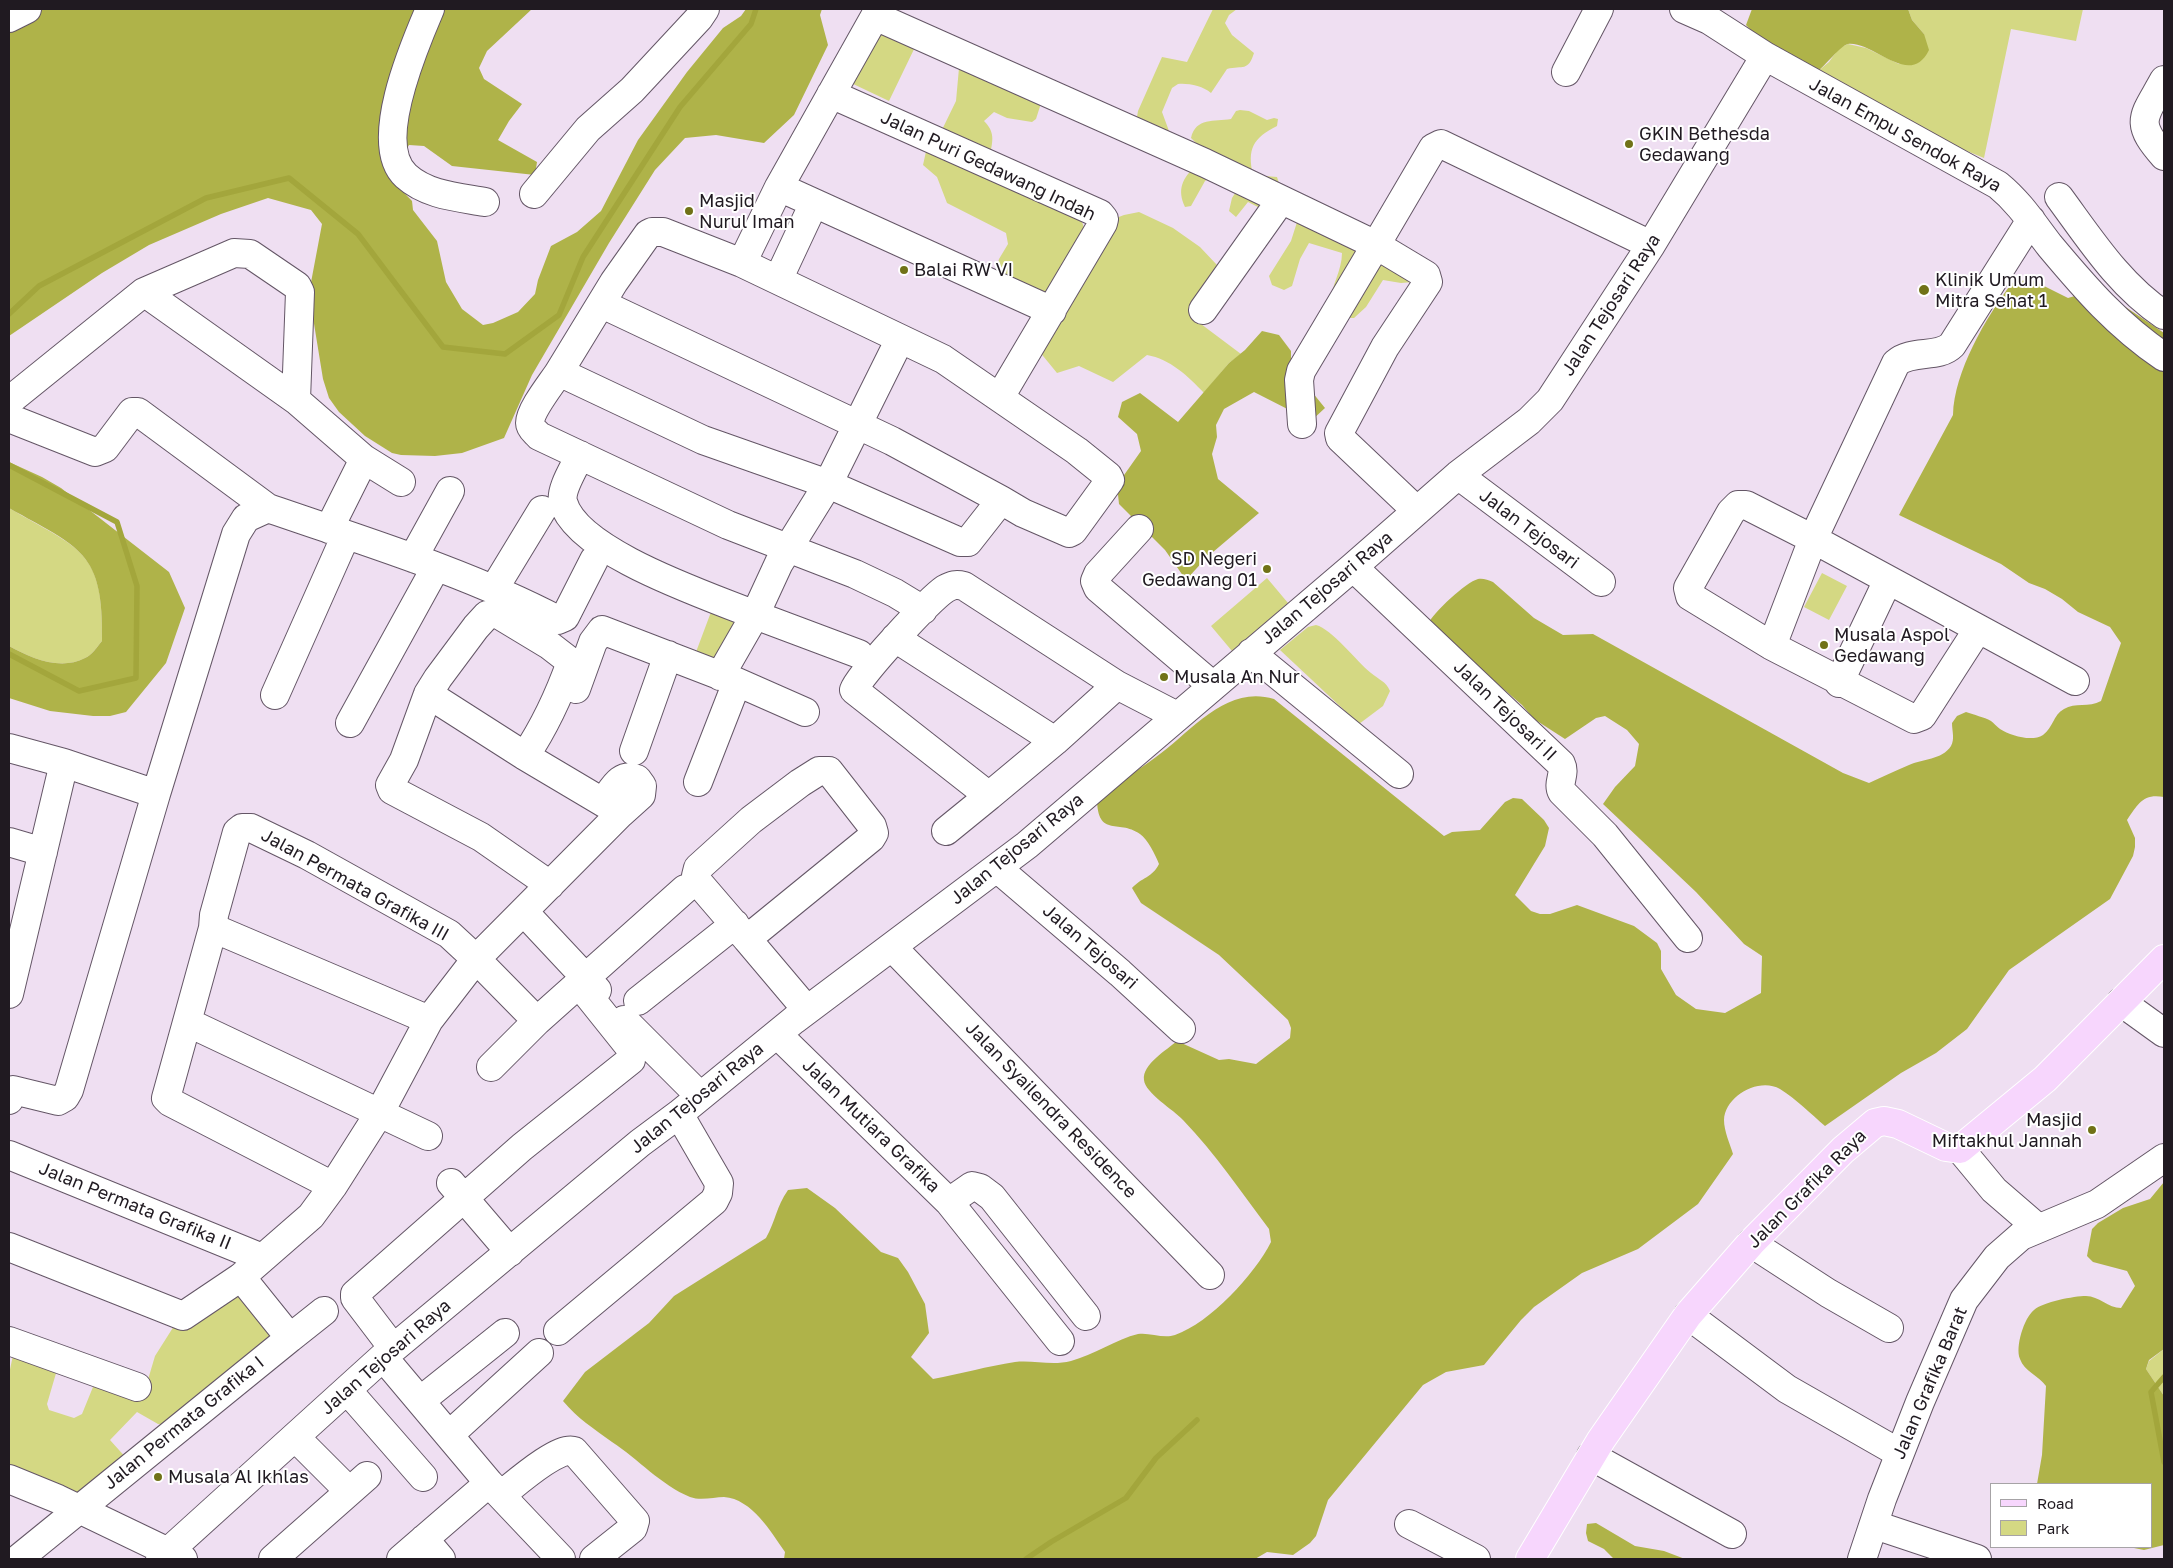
<!DOCTYPE html>
<style>
body{margin:0}
#map{position:relative;width:2173px;height:1568px;overflow:hidden;background:#efdff2;font-family:"Golos Text",sans-serif}
canvas{display:block}
.frame{position:absolute;inset:0;border:10px solid #201a21;pointer-events:none}
.legend{position:absolute;left:1990px;top:1483px;width:162px;height:65px;box-sizing:border-box;background:#fff;border:1px solid #a6a3a6;margin:0;padding:6px 9px;list-style:none;font-size:15px;color:#201a21}
.legend li{display:flex;align-items:center;gap:10px;height:25px}
.legend b{width:25px;border:1px solid #a6a3a6}
</style>
<div id="map">
<canvas width="2173" height="1568"></canvas>
<div class="frame"></div>
<ul class="legend">
<li><b style="height:6px;background:#f7d6fd"></b>Road</li>
<li><b style="height:14px;background:#d4d883"></b>Park</li>
</ul>
</div>
<script>
const ctx = document.querySelector('canvas').getContext('2d');
ctx.lineJoin = 'round';
function paint(path, color) { ctx.fillStyle = color; ctx.fill(path, 'evenodd'); }
function strokePath(path, color, width, dash) { ctx.strokeStyle = color; ctx.lineWidth = width; ctx.lineCap = dash ? 'butt' : 'round'; ctx.setLineDash(dash || []); ctx.stroke(path); }
function drawText(font, color, halo, rows, align = 'center') {
  ctx.font = font + ' "Golos Text",sans-serif'; ctx.lineWidth = 4; ctx.setLineDash([]); ctx.textBaseline = 'middle'; ctx.strokeStyle = halo; ctx.fillStyle = color; for (const [text, x, y, turn = 0] of rows) {
    ctx.save(); ctx.translate(x, y); ctx.rotate((+turn || 0) * Math.PI / 180); ctx.textAlign = isNaN(turn) ? turn : align; if (halo) ctx.strokeText(text, 0, 0); ctx.fillText(text, 0, 0); ctx.restore();
  }
}
paint(new Path2D(`
 M1213 9H1237L1229 15 1225 23 1232 35 1254 53C1248 72 1243 65 1227 69L1211 93C1203 86 1188 83 1178 84L1172 88 1162 112 1169 131 1165 141 1136 123 1138 111 1162 57 1187 62Z
 M1908 9H2083L2076 41 2011 29 1984 158 1962 149 1817 72 1829 62 1839 48 1848 44 1866 48 1899 64 1924 34 1912 20Z
 M877 24 917 43 889 101 849 82Z
 M963 62 1042 100 1036 119 1032 122 1007 118 994 112 984 121C995 132 993 140 990 155L938 138 956 101 959 68Z
 M1240 110 1249 111 1267 120 1274 118 1278 119 1277 126C1253 138 1247 149 1253 175L1277 177 1282 193 1264 210 1248 202 1236 217 1229 211 1232 198 1239 187 1211 177 1205 181 1191 206 1185 207C1177 190 1182 178 1196 166L1199 146 1191 138C1196 117 1214 122 1231 119L1236 111Z
 M927 147 1079 214 1085 230 1124 215 1139 212 1173 228 1200 247 1217 265 1203 292 1197 321 1241 354 1229 363 1204 393C1188 376 1170 359 1147 355L1113 382 1079 366 1057 373 1039 351 1062 310 995 272 999 259 1008 244 1006 233 947 203 937 177 923 165Z
 M1305 197 1320 203 1377 255 1413 282 1401 283 1383 280 1366 307 1354 318H1348L1331 302C1331 285 1342 271 1342 253L1309 243 1300 259 1292 286 1284 290 1272 285 1269 276 1291 241Z
 M9 508C80 550 104 549 102 641 97 647 92 655 85 658 60 671 31 658 9 646Z
 M1822 573 1847 586 1829 620 1804 607Z
 M1267 578 1288 603 1232 651 1211 626Z
 M714 604 742 615 721 671 693 660Z
 M1316 625C1332 629 1356 661 1371 673 1379 680 1386 681 1390 691L1383 706 1359 724 1280 650 1308 627Z
 M237 1285 278 1338 169 1426 158 1424 137 1412 110 1440 128 1460 72 1498 9 1472V1374L15 1346 59 1363 47 1404 49 1410 74 1418 82 1414 93 1387 100 1377 147 1383 155 1356 174 1326Z
 M2164 1349V1396L2146 1369 2149 1361Z`), '#d4d883');
paint(new Path2D(`
 M9 9H532L487 51 479 68 484 79 522 104 509 121 498 140 537 162 535 175 452 166 424 146 409 145 390 178 412 201 413 210 437 241 446 282 462 309 483 325 493 323 518 312 535 294 538 280 551 246 577 232 601 211 638 140 687 72 723 28 741 16 746 9H822L820 15 828 45 794 115 764 143 716 135 685 138 655 170 609 243 532 375 504 438 462 453 435 456 401 455 392 453 365 436 339 412 329 398 323 379 309 293 322 224 311 210 268 198 221 214 149 245 102 273 9 336Z
 M1752 9H1908L1912 20 1924 34 1929 50C1910 89 1874 41 1848 44 1841 45 1825 66 1817 72L1762 42 1746 25Z
 M2030 279 2068 298 2099 289 2164 333V797C2143 793 2138 804 2127 820L2135 838V847L2133 856 2110 899 2009 970 1967 1029 1936 1053 1901 1073 1825 1126C1811 1114 1796 1099 1780 1089 1759 1077 1725 1096 1724 1120 1724 1131 1730 1144 1733 1154L1698 1204 1638 1249 1582 1273 1534 1307 1521 1320 1484 1365 1446 1372 1423 1385 1328 1500 1316 1536 1310 1543 1293 1555 1267 1552 1255 1559H784L785 1552C771 1532 752 1499 724 1497 714 1497 701 1501 690 1497 661 1485 638 1459 612 1442 593 1428 578 1419 563 1401L585 1372 649 1323 674 1296 766 1238C776 1220 776 1207 788 1190L807 1188 835 1208 881 1252 898 1258 908 1272 925 1304 929 1333 911 1357 933 1379C960 1374 988 1366 1015 1362 1034 1360 1052 1366 1071 1361 1093 1355 1117 1339 1138 1334 1149 1332 1163 1339 1175 1335 1210 1323 1255 1274 1271 1242L1269 1229C1241 1192 1215 1153 1183 1120 1174 1110 1145 1093 1144 1080 1142 1064 1167 1050 1177 1041L1219 1060 1229 1059 1256 1064 1290 1038 1291 1028 1288 1020 1219 955 1141 903 1132 888C1141 878 1153 877 1159 864 1155 854 1148 840 1140 834 1118 818 1096 840 1097 794 1117 782 1138 771 1156 757 1191 732 1226 684 1274 699L1444 836 1452 832 1480 830 1505 802 1513 798 1522 799 1544 820 1549 828 1545 846 1515 895 1531 911 1540 914H1550L1577 905 1634 926 1657 943 1661 951V969L1676 995 1696 1009 1725 1013 1761 993 1762 956 1744 944 1696 892 1603 804 1615 787 1635 766 1639 744 1627 730 1605 716 1596 718 1565 739 1534 719 1522 705 1428 624C1433 613 1466 582 1478 579 1483 578 1488 580 1493 582L1534 618 1563 635 1593 634 1843 773 1869 783C1882 777 1895 771 1909 765 1922 759 1942 760 1951 746 1955 739 1952 731 1952 723L1957 716 1966 712C1974 715 1984 717 1991 721 1994 723 1996 726 2000 729 2011 736 2032 742 2043 735 2053 728 2053 715 2064 709 2075 702 2089 708 2101 701L2121 643 2110 627 2078 612 2062 599 2045 589 2029 583 2001 564 1899 515 1953 415C1954 372 1986 317 2012 283Z
 M1262 331 1279 335 1291 351V366L1325 408 1311 421 1254 392 1224 409 1216 425 1217 437 1212 454 1218 479 1259 513 1206 558 1186 580 1165 550 1119 504 1117 485 1141 451 1137 434 1118 417 1122 402 1140 393 1178 422 1229 363 1245 350Z
 M9 462 42 477 61 488 169 572 185 608 166 663 126 712 110 716H93L50 711 9 698V646C31 658 60 671 85 658 92 655 97 647 102 641 104 551 80 548 9 508Z
 M2164 1182V1349L2149 1360 2146 1369 2164 1396V1545L2144 1550 2129 1547H2152V1484H2037L2042 1455 2046 1386C2039 1376 2024 1371 2020 1359 2015 1347 2024 1318 2034 1310 2043 1302 2074 1296 2086 1296 2099 1296 2108 1308 2121 1308L2135 1286 2127 1271 2093 1262 2087 1256 2092 1229 2098 1223 2123 1208 2150 1199Z
 M1596 1523 1635 1546 1664 1551 1685 1559H1614L1604 1549 1588 1541 1586 1533 1587 1524Z`), '#afb349');
strokePath(new Path2D(`
 M9 314 39 286 206 198 289 178 358 234 443 347 505 354 559 315 583 257 680 107 751 24 756 9
 M9 465 117 522 137 586 136 678 79 691 9 654
 M2164 1377 2151 1392 2164 1462
 M1026 1559 1051 1542 1126 1498 1156 1458 1197 1420`), '#a3a63c', 5.5);
const minor = new Path2D(`
 M430 9C415 44 371 144 406 176 427 195 457 197 485 202
 M879 9 779 187 742 263 943 359 1077 451 1108 476 1110 480 1073 531 1069 533 1023 513 1001 500
 M1684 9 1709 20 1765 56 1998 185C2020 203 2033 224 2050 246 2086 289 2117 325 2164 357
 M875 16 1205 163 1376 245 1301 371 1299 380 1302 424
 M9 18 27 9
 M1566 72 1599 9
 M2164 80C2144 117 2133 121 2164 156
 M831 94 1100 214 1104 219 1103 223 1000 397
 M779 187 1052 311
 M534 194 588 129 632 90 699 18 705 9
 M2059 197C2090 239 2119 285 2164 315
 M778 280 814 203
 M144 292 296 400
 M602 304 892 441 1001 500 968 542H960L828 484 703 440 559 372C552 383 530 410 530 423 530 429 536 432 539 436L728 525 855 574 895 593 923 610
 M1203 310 1281 200
 M559 372 614 282 648 234 652 232H663L742 263
 M9 401 144 292 234 253 250 254 297 286 300 292 296 400 364 459 401 482
 M9 418 95 452 105 448 132 412H138L268 508
 M580 455C575 467 560 489 563 502 577 553 709 596 755 615L720 676
 M1458 475 1601 582
 M1417 511 1340 438 1339 433 1385 347 1428 282 1426 275 1376 245 1433 148 1441 144 1651 245
 M329 529 364 459
 M1139 529 1098 574 1095 581 1098 588 1213 686
 M413 558 450 491
 M1353 567 1561 764C1566 774 1557 783 1562 792L1605 835 1688 938
 M494 589 542 510
 M1978 629 1922 716 1914 719 1772 646 1690 596 1688 588 1731 512 1738 505H1746L1813 539 1896 363C1912 349 1938 359 1952 345L2031 220
 M895 638 1055 741
 M1772 646 1813 539 2075 681
 M1251 653 1399 774
 M859 654 755 615 779 563 828 484 900 339
 M1839 683 1888 580
 M1117 685 1055 741 989 796 854 690C859 675 930 599 945 589 952 585 956 584 964 586L1117 685 1177 716
 M576 689 593 642 602 630 737 682 805 712
 M275 695 346 535
 M350 723 436 567
 M9 748 64 763
 M634 751 668 655
 M525 756C545 726 559 696 571 662L549 645 496 613 487 615 476 627 438 678 428 694 404 760 390 785 392 790 481 837 550 885
 M698 782 737 682
 M156 794 236 534 246 518 268 508C366 542 466 572 558 620L565 617 594 560
 M604 801C613 789 620 772 637 779L642 786 641 795 621 813
 M946 831 989 796
 M9 842 43 852
 M997 868 1120 973 1181 1029
 M524 912 597 990
 M213 928 214 915 237 832 242 828H251L307 855 449 934 476 959 537 1021
 M747 939 698 882 696 876 698 868 751 820 800 783 819 771H829L872 826 874 833 871 838 747 939 807 1010
 M892 947 1210 1275
 M9 994 64 763 156 794 69 1090 65 1097 58 1101 13 1090 9 1100
 M638 1001 735 924
 M2121 1002 2164 1033
 M624 1020 695 1091
 M187 1022 428 1136
 M777 1034 949 1202 972 1186 980 1188 992 1197 1086 1316
 M491 1067 537 1021 685 889
 M1960 1149 1994 1190 2038 1228
 M9 1155 262 1258
 M451 1183 510 1252
 M333 1186 170 1102 166 1098 213 928 429 1020
 M949 1202 1060 1341
 M1751 1243 1828 1293 1889 1328
 M9 1247 183 1316 241 1277 311 1216 333 1186 380 1112 429 1020 476 959 621 813 525 756 428 694
 M1688 1315 1787 1389 1899 1453
 M558 1331 714 1201 718 1193 719 1183 679 1114
 M290 1338 324 1311
 M9 1341 137 1387
 M393 1348 355 1298V1294L522 1147 631 1060V1049L579 984
 M383 1357 489 1483 401 1559
 M347 1390 423 1477
 M420 1401 505 1333
 M449 1435 539 1353
 M295 1437 349 1491
 M1591 1456 1732 1534
 M9 1479 58 1499 183 1559
 M489 1483 561 1559
 M501 1495C514 1485 559 1445 574 1451L635 1521 633 1528 594 1559
 M1409 1524 1476 1559
 M1875 1525 1977 1559
 M424 1539 441 1559
 M18 1559 290 1338 241 1277
 M160 1559 383 1357 640 1143 679 1114 794 1020 1027 845 1353 567 1458 475 1529 421 1550 400 1651 245 1765 56
 M273 1559 367 1476
 M1862 1559 1882 1499 1920 1402 1964 1300 1997 1257 2021 1236 2097 1204 2164 1158`);
const major = new Path2D(`
 M1530 1559 1601 1440 1688 1315 1751 1243 1843 1150 1875 1123 1884 1121 1898 1124 1946 1147 1960 1149 2045 1079 2164 959`);
strokePath(minor, '#645666', 30);
strokePath(major, '#fff', 30);
strokePath(minor, '#fff', 28);
strokePath(major, '#f7d6fd', 28);
for (const [x, y, r, color] of [
 [1629,144,5,"#707217"],
 [689,211,5,"#707217"],
 [904,270,5,"#707217"],
 [1924,290,6,"#707217"],
 [1267,569,5,"#707217"],
 [1824,645,5,"#707217"],
 [1164,677,5,"#707217"],
 [2092,1130,5,"#707217"],
 [158,1477,5,"#707217"]
]) { const dot = new Path2D(); dot.arc(x, y, r, 0, 2 * Math.PI); ctx.fillStyle = color; ctx.fill(dot); strokePath(dot, '#fff', 2); }
drawText('18px', '#201a21', '#fff', [
 ["GKIN Bethesda",1639,134],
 ["Gedawang",1639,155],
 ["Masjid",699,201],
 ["Nurul Iman",699,222],
 ["Balai RW VI",914,270],
 ["Klinik Umum",1935,280],
 ["Mitra Sehat 1",1935,301],
 ["SD Negeri",1257,559,"right"],
 ["Gedawang 01",1257,580,"right"],
 ["Musala Aspol",1834,635],
 ["Gedawang",1834,656],
 ["Musala An Nur",1174,677],
 ["Masjid",2082,1120,"right"],
 ["Miftakhul Jannah",2082,1141,"right"],
 ["Musala Al Ikhlas",168,1477]
], 'left');
drawText('18px', '#201a21', '#fff', [
 ["Jalan Empu Sendok Raya",1905,135,29],
 ["Jalan Puri Gedawang Indah",988,166,25],
 ["Jalan Tejosari Raya",1611,305,-57],
 ["Jalan Tejosari",1529,529,37],
 ["Jalan Tejosari Raya",1327,588,-40],
 ["Jalan Tejosari II",1505,711,44],
 ["Jalan Tejosari Raya",1017,849,-39],
 ["Jalan Permata Grafika III",355,885,29],
 ["Jalan Tejosari",1090,947,41],
 ["Jalan Tejosari Raya",697,1098,-39],
 ["Jalan Syailendra Residence",1051,1110,46],
 ["Jalan Mutiara Grafika",871,1126,44],
 ["Jalan Grafika Raya",1807,1189,-45],
 ["Jalan Permata Grafika II",135,1206,22],
 ["Jalan Tejosari Raya",386,1357,-41],
 ["Jalan Grafika Barat",1930,1383,-67],
 ["Jalan Permata Grafika I",184,1423,-39]
]);
</script>
